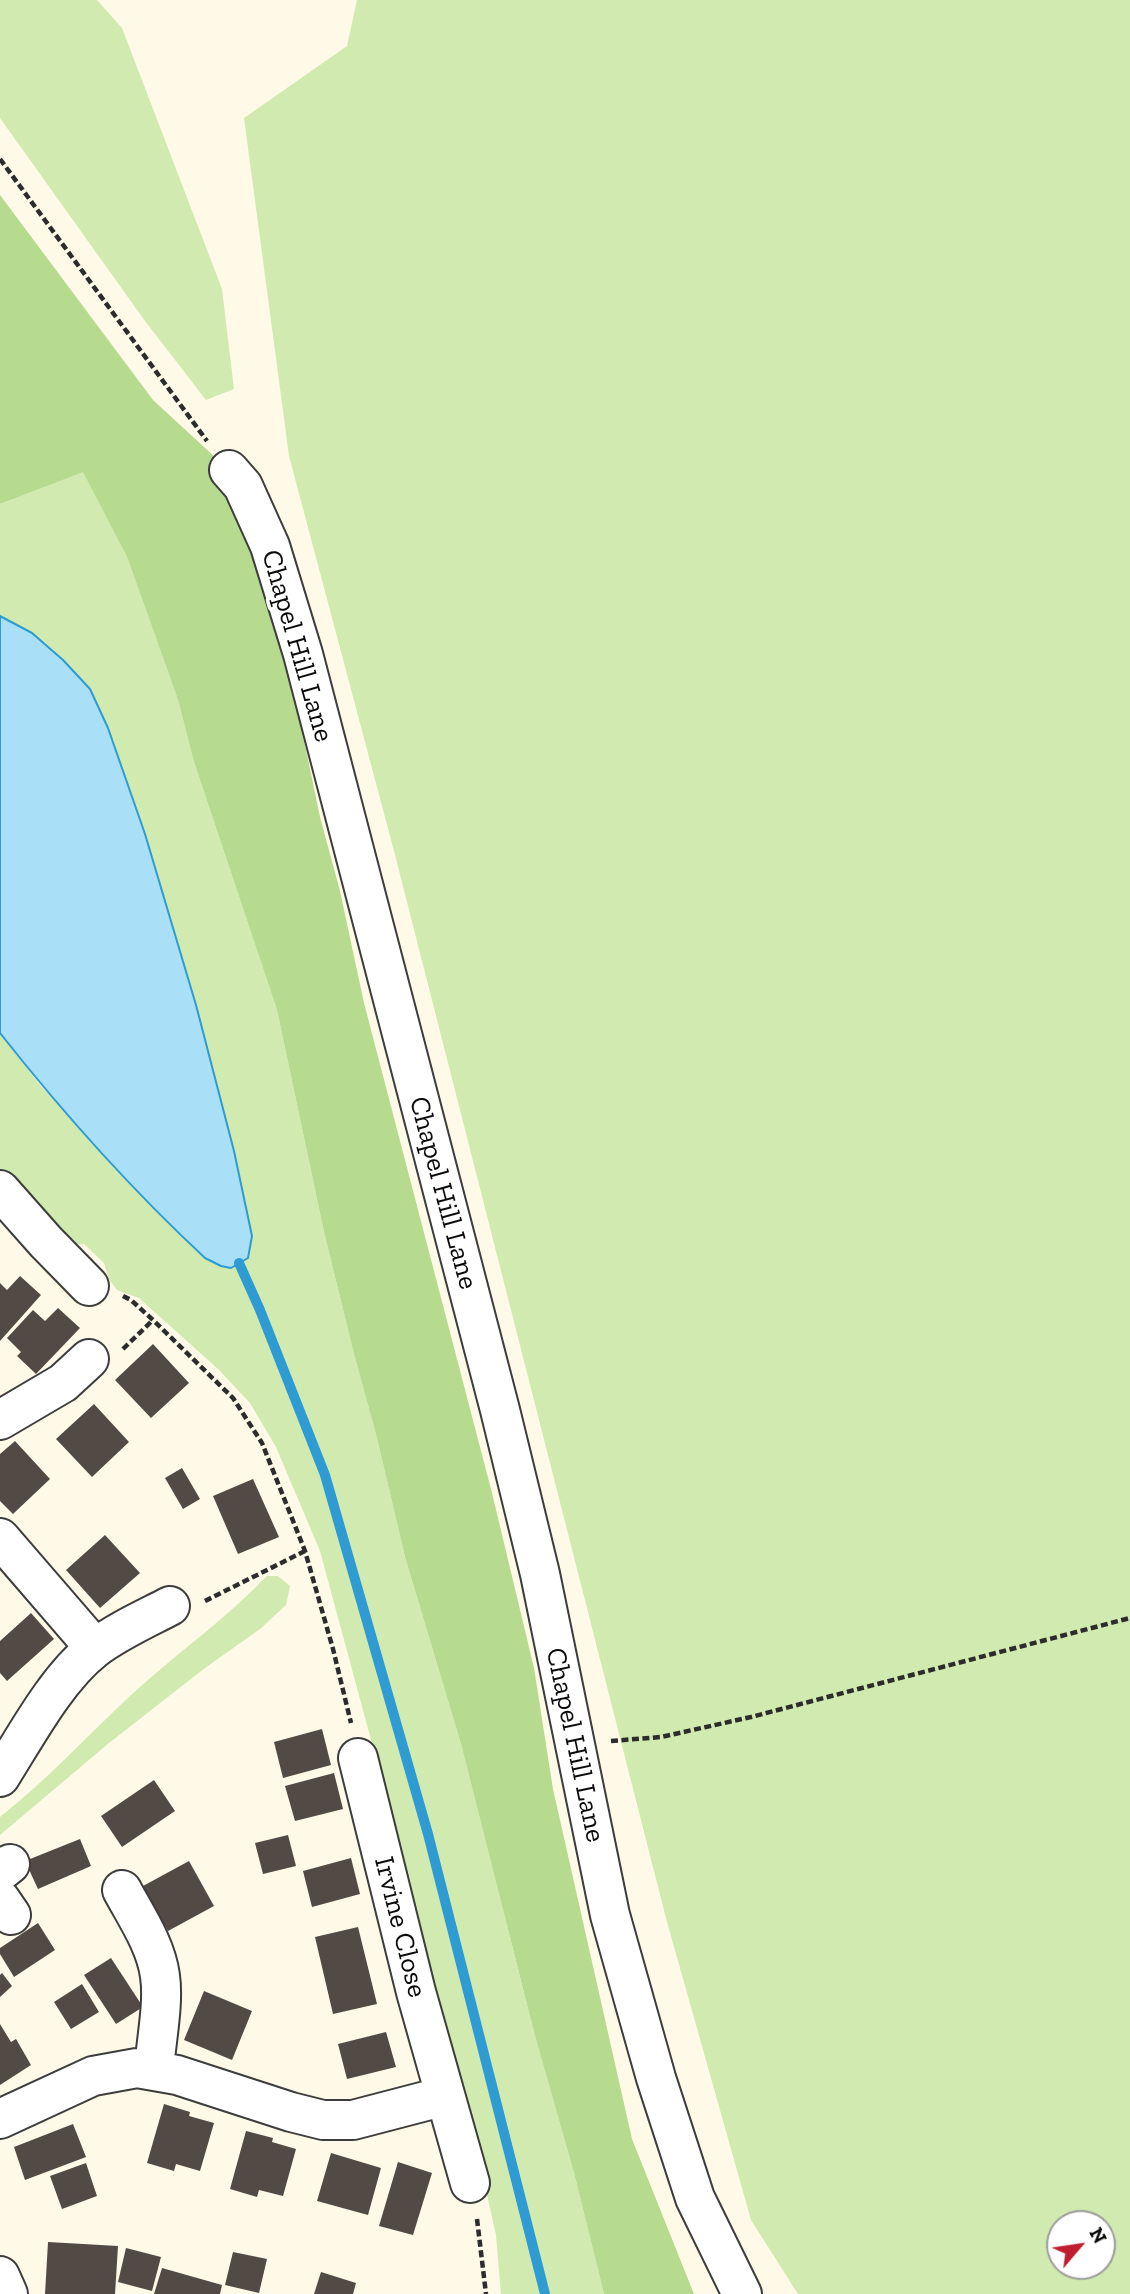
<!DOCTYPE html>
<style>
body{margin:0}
#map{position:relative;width:1130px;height:2294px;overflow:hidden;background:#fff9e7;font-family:"Zilla Slab",serif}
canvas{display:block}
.north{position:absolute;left:1046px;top:2210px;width:70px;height:70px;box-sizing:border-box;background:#fff;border:2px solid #9d9d9d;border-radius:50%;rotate:61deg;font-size:19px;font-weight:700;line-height:28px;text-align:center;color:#0a0a0a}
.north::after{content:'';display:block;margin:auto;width:24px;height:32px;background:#be1e2f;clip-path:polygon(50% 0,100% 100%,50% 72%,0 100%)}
</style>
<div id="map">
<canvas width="1130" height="2294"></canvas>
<div class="north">N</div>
</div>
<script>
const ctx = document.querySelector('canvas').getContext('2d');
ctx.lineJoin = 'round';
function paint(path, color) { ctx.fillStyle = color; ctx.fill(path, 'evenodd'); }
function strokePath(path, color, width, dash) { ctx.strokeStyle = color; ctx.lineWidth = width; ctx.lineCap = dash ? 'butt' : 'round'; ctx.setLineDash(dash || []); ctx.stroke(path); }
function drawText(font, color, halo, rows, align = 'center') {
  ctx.font = font + ' "Zilla Slab",serif'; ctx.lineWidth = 7; ctx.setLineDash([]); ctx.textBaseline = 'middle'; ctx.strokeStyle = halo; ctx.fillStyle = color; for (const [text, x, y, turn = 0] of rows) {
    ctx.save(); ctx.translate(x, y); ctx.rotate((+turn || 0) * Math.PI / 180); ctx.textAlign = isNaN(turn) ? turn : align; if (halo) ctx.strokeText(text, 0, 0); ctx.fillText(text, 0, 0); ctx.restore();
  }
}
paint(new Path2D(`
 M0 0H97L122 28 222 289 234 389 206 400 145 321 0 118Z
 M357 0H1130V2294H798L751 2220 667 1922 394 851 289 456 244 118 347 46ZM1060 2224H1102V2266H1060Z
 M83 471 127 557 156 638 178 700 194 762 277 1010 324 1232 354 1354 377 1438 405 1557 461 1744 535 2036 574 2173 604 2294H501L496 2235 476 2146 397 1836 320 1551 276 1447 250 1403 218 1369 139 1298 117 1290 109 1279 104 1263 84 1244 71 1245 21 1195 0 1170V1033L40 1085 175 1230 204 1258 221 1266 248 1258 252 1236 234 1151 145 834 108 728 90 689 63 660 32 633 0 616V504Z
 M267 1576H278L290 1586 286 1605 260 1629 205 1668 109 1743 0 1835V1817C46 1781 87 1736 130 1696 174 1655 225 1620 267 1576Z`), '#d1eab0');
paint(new Path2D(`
 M0 195 153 400 229 470 259 563 299 716 320 817 340 891 364 1003 492 1493 534 1668 553 1789 632 2139 694 2294H604L574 2173 535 2036 461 1744 405 1557 377 1438 354 1354 324 1232 277 1010 194 762 178 700 156 638 127 557 83 472 0 504Z`), '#b6db8f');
const water = new Path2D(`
 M0 616 32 633 63 660 90 689 108 728 145 834 196 1005 234 1151 252 1236 248 1258 231 1268 221 1266 205 1258C130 1188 63 1113 0 1033Z`);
paint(water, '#a9e0f8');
strokePath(water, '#2e9bd2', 2);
strokePath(new Path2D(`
 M239 1263 260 1310 325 1475 428 1834 545 2294`), '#2e9bd2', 10);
paint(new Path2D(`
 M20 1276 41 1295 0 1341V1283L7 1290Z
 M58 1308 80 1328 36 1374 17 1356 21 1352 7 1338 33 1310 45 1321Z
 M153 1344 189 1383 151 1418 115 1380Z
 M94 1404 129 1442 92 1477 56 1439Z
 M15 1441 50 1479 13 1514 0 1501V1454Z
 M182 1468 200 1499 183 1509 165 1478Z
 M253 1479 279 1537 238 1554 213 1496Z
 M105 1535 140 1573 100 1608 66 1570Z
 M31 1613 54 1639 7 1681 0 1673V1641Z
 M322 1729 331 1765 283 1778 274 1742Z
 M334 1773 343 1809 295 1821 285 1786Z
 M154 1780 175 1811 122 1847 101 1816Z
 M288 1835 296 1866 263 1874 255 1843Z
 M80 1839 91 1866 38 1889 25 1861Z
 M351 1858 360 1894 312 1907 303 1871Z
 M189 1861 214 1906 168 1931 143 1886Z
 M38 1923 55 1950 14 1977 0 1954V1948Z
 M358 1927 377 2004 333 2014 315 1937Z
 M111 1958 143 2007 116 2024 84 1975Z
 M2 1973 12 1986 0 1997V1975Z
 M82 1984 99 2012 71 2029 54 2002Z
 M204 1991 252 2011 232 2060 184 2040Z
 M0 2024 11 2042 16 2039 31 2065 0 2085Z
 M386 2032 396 2067 347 2079 338 2044Z
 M164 2104 190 2112 189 2116 214 2123 200 2171 176 2164 174 2171 147 2163Z
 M73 2124 86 2157 25 2180 14 2147Z
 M246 2131 273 2138 272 2142 296 2149 283 2196 259 2190 257 2197 230 2189Z
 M331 2153 381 2168 368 2215 317 2201Z
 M398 2162 432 2173 413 2235 379 2226Z
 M86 2163 97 2196 62 2209 50 2176Z
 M48 2242 118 2246 115 2294H45Z
 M126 2248 161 2257 152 2291 118 2282Z
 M233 2252 267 2259 259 2293 225 2285Z
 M162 2268 222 2285 220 2294H154Z
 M321 2272 356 2283 353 2294H314Z`), '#534a46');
const minor = new Path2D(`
 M229 470 243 486 270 546 303 654 500 1410 540 1574 610 1915 656 2078 695 2198 742 2294
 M0 1190 46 1242 89 1286
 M0 1420 63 1383 89 1359
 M0 1538 95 1648
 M358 1758 416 1992 470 2183
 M0 1777C26 1736 56 1679 94 1649 116 1632 145 1619 170 1606
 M0 1872 10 1864
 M122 1890C136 1916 156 1945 160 1976 164 2004 156 2041 154 2070
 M0 1899 11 1915
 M0 2119 93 2076 137 2068 177 2075 291 2112 323 2120H353L445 2096
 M0 2276 8 2294`);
strokePath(minor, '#3d3d3d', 42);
strokePath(new Path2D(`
 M0 159 207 441
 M123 1296 131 1300 153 1320 233 1398 262 1443 305 1551 333 1649 351 1723
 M123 1349 153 1320
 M205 1601 305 1551
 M611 1741 661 1737 751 1717 1130 1618
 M477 2219 486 2294`), '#2c2c2c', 4.5, [7, 3.5]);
strokePath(minor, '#fff', 38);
drawText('28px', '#0a0a0a', '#fff', [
 ["Chapel Hill Lane",297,646,74],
 ["Chapel Hill Lane",443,1193,75],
 ["Chapel Hill Lane",575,1745,78],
 ["Irvine Close",400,1927,76]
]);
</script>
